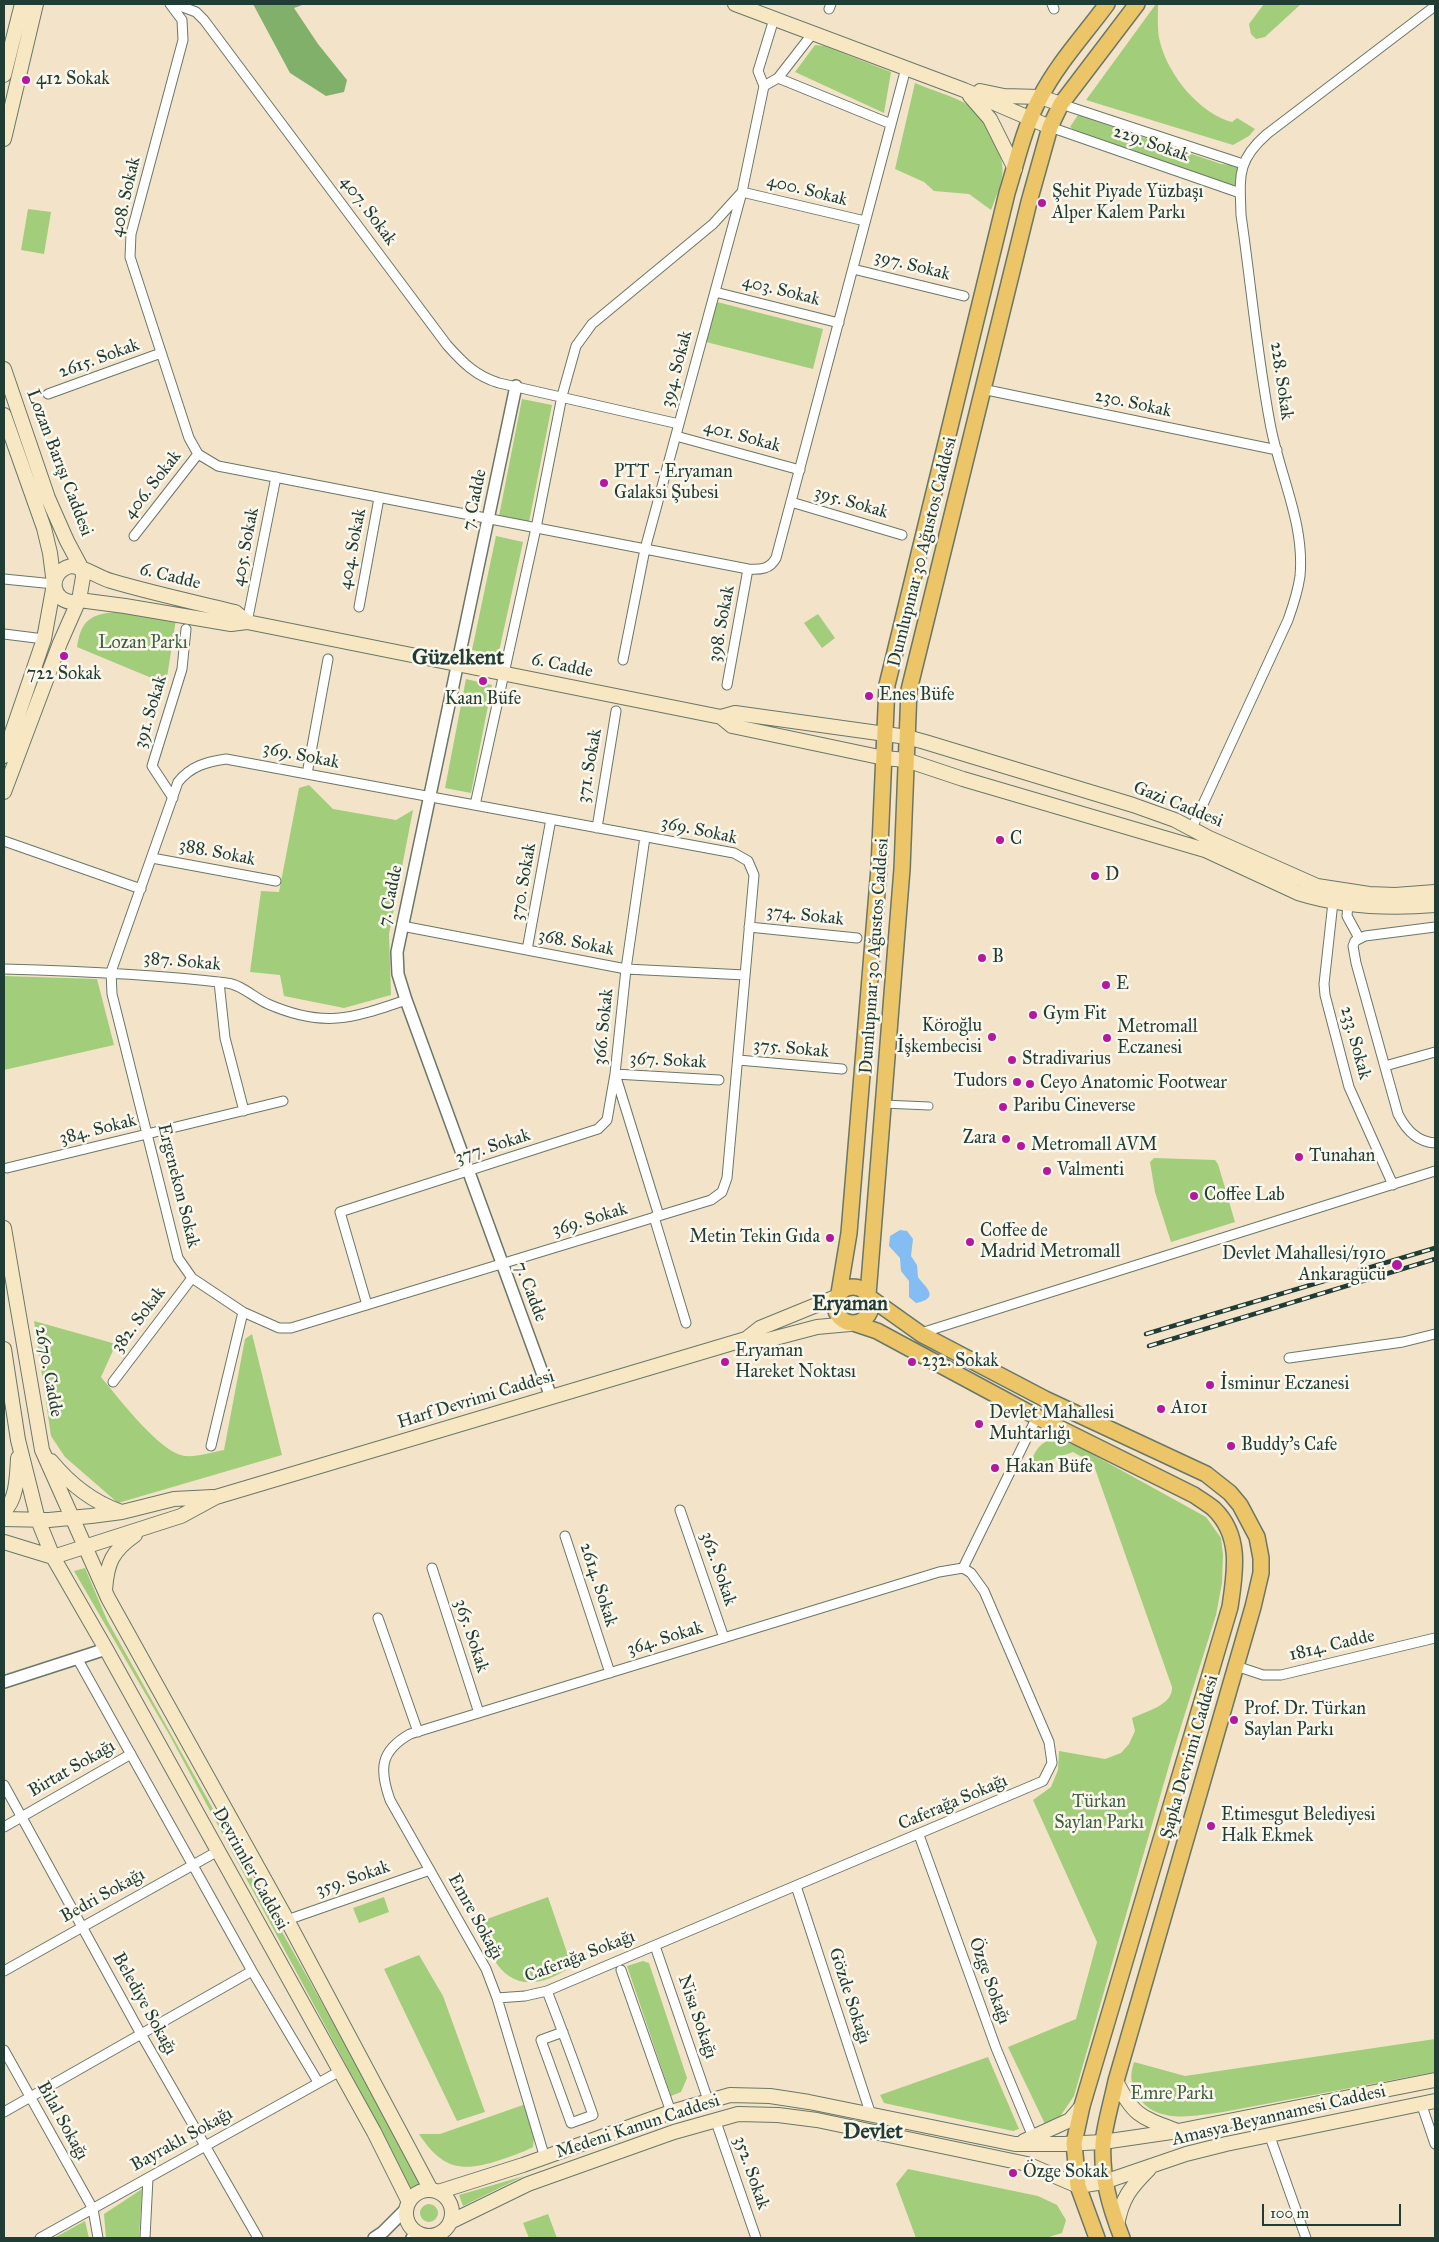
<!DOCTYPE html>
<meta charset="utf-8">
<style>
body{margin:0}
#map{position:relative;width:1439px;height:2242px;overflow:hidden;background:#f3e4c9;font-family:"IM FELL Great Primer",serif}
canvas{display:block}
.frame{position:absolute;inset:0;border:5px solid #1f3d34;pointer-events:none}
.scale{position:absolute;left:1262px;top:2204px;width:139px;height:22px;box-sizing:border-box;border:2px solid #1f3d34;border-top:0;padding-left:6px;font-size:15px;line-height:18px;white-space:nowrap;color:#1f3d34;-webkit-text-stroke:4px #fbf7ec;paint-order:stroke}
</style>
<div id="map">
<canvas width="1439" height="2242"></canvas>
<div class="frame"></div>
<div class="scale">100 m</div>
</div>
<script>
const ctx = document.querySelector('canvas').getContext('2d');
ctx.lineJoin = 'round';
function paint(path, color) { ctx.fillStyle = color; ctx.fill(path, 'evenodd'); }
function strokePath(path, color, width, dash) { ctx.strokeStyle = color; ctx.lineWidth = width; ctx.lineCap = dash ? 'butt' : 'round'; ctx.setLineDash(dash || []); ctx.stroke(path); }
function drawText(font, color, halo, rows, align = 'center') {
  ctx.font = font + ' "IM FELL Great Primer",serif'; ctx.lineWidth = 5; ctx.setLineDash([]); ctx.textBaseline = 'middle'; ctx.strokeStyle = halo; ctx.fillStyle = color; for (const [text, x, y, turn = 0] of rows) {
    ctx.save(); ctx.translate(x, y); ctx.rotate((+turn || 0) * Math.PI / 180); ctx.textAlign = isNaN(turn) ? turn : align; if (halo) ctx.strokeText(text, 0, 0); ctx.fillText(text, 0, 0); ctx.restore();
  }
}
paint(new Path2D(`
 M1156 4H1158C1158 16 1157 30 1160 42 1168 75 1200 114 1232 122L1237 118 1255 129 1249 136 1233 145 1086 100Z
 M1264 4H1301L1265 37 1256 39 1251 34 1249 24Z
 M815 45 824 46 891 72 884 113 795 72Z
 M915 83C931 90 950 95 965 103 984 114 1007 155 1002 177 1000 188 995 199 991 210L969 194 934 191 924 182 895 169Z
 M1078 115 1221 164 1242 166 1235 186 1074 130 1070 127Z
 M28 209 51 212 44 254 21 250Z
 M717 302 823 329 813 369 706 342Z
 M522 399 552 405 529 522 499 516Z
 M496 536 523 542 498 656 472 650Z
 M116 612 176 619 166 684 77 647C81 621 90 614 116 612Z
 M818 614 835 638 822 648 804 623Z
 M466 679 492 685 471 793 445 788Z
 M309 785 333 809 396 820 413 810 389 934 391 995 344 1008 284 996 280 975 250 972 261 891 279 892 299 788Z
 M4 976 97 979 114 1045 4 1070Z
 M1154 1158 1215 1160 1218 1164 1235 1222 1171 1242 1155 1192 1150 1162Z
 M34 1321 116 1344 101 1377C117 1396 160 1453 185 1456 197 1457 213 1452 224 1450L245 1339 252 1334 282 1455 118 1503 65 1457 51 1436Z
 M1055 1438 1079 1447 1206 1517 1221 1538 1223 1555 1222 1583 1216 1615 1172 1755 1074 2096 1059 2118 1045 2124 1008 2047 1076 2019 1097 1942 1033 1800 1051 1787 1058 1770 1059 1751 1105 1759 1121 1753 1129 1744 1135 1731 1132 1718C1147 1711 1173 1705 1172 1687L1093 1463 1073 1452 1029 1468C1034 1452 1039 1442 1055 1438Z
 M85 1568 107 1620 364 2078 421 2184 410 2190 367 2104 170 1736 74 1571Z
 M384 1897 389 1912 359 1923 353 1908Z
 M548 1897 572 1967C562 1972 551 1979 541 1981 501 1990 489 1951 476 1923Z
 M419 1955 443 1996 485 2112 457 2121 384 1969Z
 M643 1961 649 1963 687 2078 681 2092 671 2096 627 1966Z
 M1435 2039V2072L1223 2112C1193 2116 1155 2125 1137 2095 1130 2084 1130 2074 1134 2062L1185 2076Z
 M988 2057 1019 2129 1013 2131 884 2103 880 2095Z
 M526 2104 534 2138 533 2147C522 2153 511 2156 500 2160 461 2173 442 2169 419 2134H440Z
 M908 2169 1038 2196 1057 2205 1066 2220 1062 2233 1046 2238H916L896 2184Z
 M524 2176 463 2206 459 2195Z
 M142 2189 139 2238H106L104 2214Z
 M420 2213a9 9 0 1 1 18 0a9 9 0 1 1-18 0Z
 M548 2214 557 2238H529L523 2223Z
 M85 2221 89 2238H54Z`), '#a2cd7a');
paint(new Path2D(`
 M253 4H305L294 8 318 44 347 80 344 92 326 96 290 73Z`), '#81b06a');
paint(new Path2D(`
 M900 1230 907 1231 913 1239 911 1256 917 1265 918 1277C924 1286 942 1298 916 1303L909 1297V1281L901 1271 900 1258 889 1246 890 1236Z`), '#83bdf4');
const pedestrian = new Path2D(`
 M883 1104 929 1106`);
const minor = new Path2D(`
 M170 4 182 20 183 40 131 234 130 257 189 438 198 454 218 466 748 569C761 570 770 569 776 558L906 68
 M175 4 196 12 204 20 447 345C463 363 476 376 499 383L679 424
 M1052 4 1054 9
 M829 9 831 4
 M774 19 758 71 764 86 778 78 813 33
 M778 78 891 124
 M1061 104 1243 164
 M1050 127 1240 193
 M853 269 964 296
 M715 292 839 323
 M982 389 1277 450
 M48 394 161 353
 M676 436 800 470
 M791 502 902 535
 M134 536 198 454
 M4 579 54 584
 M359 607 379 498
 M247 622 276 477
 M4 634 44 639
 M623 660 645 549 742 192 764 86
 M727 685 748 569
 M226 759 734 853 748 861 754 875 727 1178 722 1192 711 1200 291 1328H279L243 1312 192 1278 178 1258 112 994 111 972 178 782C191 766 206 762 226 759Z
 M307 774 328 659
 M173 798 152 766 182 669 186 629
 M475 805 536 528 562 396 576 346 592 324 713 224 742 192 865 221
 M597 828 616 711
 M1192 828 1288 620C1293 606 1298 591 1300 576 1305 523 1279 474 1270 423 1257 354 1251 284 1241 215 1240 177 1236 161 1267 134L1435 6
 M645 837 626 969 615 1074 659 1216
 M4 841 141 889
 M152 858 276 881
 M1333 902 1324 984 1325 995 1349 1087 1393 1185
 M1348 904 1347 916 1359 938
 M402 926 626 969 745 975
 M749 927 857 938
 M1435 927 1365 936 1355 941 1353 946 1356 963 1398 1114C1406 1130 1417 1142 1435 1143
 M527 950 551 819
 M4 969C78 971 153 974 227 983 240 984 255 998 268 1004 323 1028 351 1019 406 1000
 M219 982 225 1038 244 1111
 M738 1060 842 1069
 M1385 1066 1435 1052
 M7 1168 283 1101
 M654 1217 686 1323
 M367 1305 340 1212 598 1129 607 1120 615 1074 719 1080
 M921 1333 1435 1171
 M1289 1358 1403 1342 1435 1334
 M113 1382 192 1278
 M211 1446 243 1312
 M680 1510 724 1638
 M565 1536 610 1673
 M432 1568 479 1713
 M378 1618 418 1732
 M77 1658 252 1971 318 2082
 M1236 1666 1263 1675H1281L1435 1638
 M4 1785 141 2034 258 2238
 M4 1827 131 1754
 M919 1835 996 2048 1033 2137
 M796 1886 871 2115
 M287 1920 430 1870
 M655 1946 708 2100
 M621 1970 671 2112
 M4 1971 218 1851
 M547 1991C563 2032 578 2073 593 2115L571 2123 541 2040 563 2032
 M497 1998 525 1996 547 1991 1043 1781 1052 1763 1049 1742 984 1591 971 1573 963 1568 1037 1417
 M4 2050 93 2209 98 2238
 M1421 2103 1435 2144
 M4 2112 252 1971
 M715 2119 756 2238
 M1269 2134 1306 2238
 M545 2158 497 1998 486 1969 390 1800C379 1769 380 1751 410 1734L939 1572 963 1568
 M40 2238 340 2071
 M145 2238 148 2178`);
const tertiary = new Path2D(`
 M516 386 397 952 398 974 406 1000 551 1397
 M4 1682 106 1649
 M374 2238 383 2232 407 2208
 M412 2238 417 2232`);
const secondary = new Path2D(`
 M735 4 964 90 1050 127
 M4 75 22 4
 M980 91 1004 96 1040 97 1061 104
 M970 96 990 119 1015 169
 M4 139 36 4
 M4 369 48 498 67 541 82 569 83 577 79 600 60 643 4 792
 M4 415 44 528 50 553 54 584 44 639 4 756
 M71 566C86 567 97 577 111 581 152 593 193 602 235 612L247 622 231 624 125 606 79 600 77 602C51 605 46 572 71 566Z
 M247 622 721 717
 M1435 892 1395 895 1369 894 1317 886 1209 838 1175 820 1133 805 925 742 907 737 735 713 721 717 732 726 884 758 906 760 963 779 1205 850 1298 893C1343 907 1388 909 1435 905
 M4 1228 42 1450 108 1598 287 1920 431 2190
 M746 1339 764 1341 817 1327 850 1324
 M4 1349 18 1440 38 1520 53 1557 106 1649 374 2132 409 2202
 M51 1461C70 1484 91 1501 119 1511
 M4 1511C17 1500 17 1475 18 1458
 M4 1519 49 1520 91 1516 122 1512 174 1499 213 1497
 M4 1542 53 1557
 M53 1557 181 1516 216 1497 746 1339 760 1328 836 1297
 M105 1590C107 1563 112 1551 135 1535
 M1116 2081C1133 2115 1140 2117 1175 2130
 M1024 2141 1070 2120 1082 2106
 M406 2213a23 23 0 1 1 46 0a23 23 0 1 1-46 0Z
 M438 2192 523 2165 671 2112 730 2095 770 2096 809 2102 1015 2144H1064L1103 2142 1178 2131 1435 2080
 M450 2222 528 2184 674 2132 738 2114 778 2115 817 2120 1027 2164 1078 2186 1104 2182 1186 2154 1226 2144 1435 2101
 M1117 2225C1122 2198 1130 2188 1149 2169`);
const primary = new Path2D(`
 M835 1305a18 18 0 1 1 36 0a18 18 0 1 1-36 0Z
 M839 1293 849 1233 879 868 887 685 1007 193C1017 161 1024 127 1040 98 1057 64 1085 34 1107 4
 M868 1295 902 869 909 690 1029 202 1050 127 1061 104 1137 4
 M869 1297 921 1334 1045 1399 1206 1474 1230 1493 1240 1505 1257 1537 1261 1558V1573L1253 1607 1116 2081C1112 2101 1105 2123 1103 2143 1101 2177 1110 2207 1122 2238
 M856 1324 877 1331 1037 1417 1194 1495C1201 1500 1208 1504 1214 1509 1242 1536 1235 1573 1230 1607L1082 2106 1074 2143 1078 2186 1097 2238`);
strokePath(pedestrian, '#697768', 9);
strokePath(minor, '#697768', 11);
strokePath(tertiary, '#697768', 14);
strokePath(secondary, '#697768', 16);
strokePath(primary, '#697768', 18);
strokePath(pedestrian, '#fff', 7);
strokePath(minor, '#fff', 9);
strokePath(tertiary, '#fff', 11);
strokePath(secondary, '#f7e8c3', 14);
strokePath(primary, '#ecc569', 15);
const rail = new Path2D(`
 M1146 1334 1435 1248
 M1149 1346 1435 1259`);
strokePath(rail, '#1f3d34', 4.5);
strokePath(rail, '#fbf7ec', 2.5, [8]);
for (const [x, y, r, color] of [
 [26,80,5,"#b5179e"],
 [1042,203,5,"#b5179e"],
 [604,483,5,"#b5179e"],
 [64,656,5,"#b5179e"],
 [483,681,5,"#b5179e"],
 [869,696,5,"#b5179e"],
 [1000,840,5,"#b5179e"],
 [1095,876,5,"#b5179e"],
 [982,958,5,"#b5179e"],
 [1106,985,5,"#b5179e"],
 [1033,1015,5,"#b5179e"],
 [992,1037,5,"#b5179e"],
 [1107,1038,5,"#b5179e"],
 [1012,1060,5,"#b5179e"],
 [1017,1082,5,"#b5179e"],
 [1030,1084,5,"#b5179e"],
 [1003,1107,5,"#b5179e"],
 [1006,1139,5,"#b5179e"],
 [1021,1146,5,"#b5179e"],
 [1299,1157,5,"#b5179e"],
 [1047,1171,5,"#b5179e"],
 [1194,1196,5,"#b5179e"],
 [830,1238,5,"#b5179e"],
 [970,1242,5,"#b5179e"],
 [1397,1265,6,"#b5179e"],
 [725,1362,5,"#b5179e"],
 [912,1362,5,"#b5179e"],
 [1210,1385,5,"#b5179e"],
 [1161,1409,5,"#b5179e"],
 [979,1424,5,"#b5179e"],
 [1231,1446,5,"#b5179e"],
 [995,1468,5,"#b5179e"],
 [1234,1720,5,"#b5179e"],
 [1211,1826,5,"#b5179e"],
 [1013,2173,5,"#b5179e"]
]) { const dot = new Path2D(); dot.arc(x, y, r, 0, 2 * Math.PI); ctx.fillStyle = color; ctx.fill(dot); strokePath(dot, '#fbf7ec', 2); }
drawText('18px', '#1f3d34', '#fbf7ec', [
 ["412 Sokak",36,80],
 ["Şehit Piyade Yüzbaşı",1052,193],
 ["Alper Kalem Parkı",1052,214],
 ["PTT - Eryaman",614,473],
 ["Galaksi Şubesi",614,494],
 ["722 Sokak",64,675,"center"],
 ["Enes Büfe",879,696],
 ["Kaan Büfe",483,700,"center"],
 ["C",1010,840],
 ["D",1105,876],
 ["B",992,958],
 ["E",1116,985],
 ["Gym Fit",1043,1015],
 ["Köroğlu",982,1027,"right"],
 ["İşkembecisi",982,1048,"right"],
 ["Metromall",1117,1028],
 ["Eczanesi",1117,1049],
 ["Stradivarius",1022,1060],
 ["Tudors",1007,1082,"right"],
 ["Ceyo Anatomic Footwear",1040,1084],
 ["Paribu Cineverse",1013,1107],
 ["Zara",996,1139,"right"],
 ["Metromall AVM",1031,1146],
 ["Tunahan",1309,1157],
 ["Valmenti",1057,1171],
 ["Coffee Lab",1204,1196],
 ["Coffee de",980,1232],
 ["Madrid Metromall",980,1253],
 ["Metin Tekin Gıda",820,1238,"right"],
 ["Devlet Mahallesi/1910",1386,1255,"right"],
 ["Ankaragücü",1386,1276,"right"],
 ["Eryaman",735,1352],
 ["Hareket Noktası",735,1373],
 ["232. Sokak",922,1362],
 ["İsminur Eczanesi",1220,1385],
 ["A101",1171,1409],
 ["Devlet Mahallesi",989,1414],
 ["Muhtarlığı",989,1435],
 ["Buddy's Cafe",1241,1446],
 ["Hakan Büfe",1005,1468],
 ["Prof. Dr. Türkan",1244,1710],
 ["Saylan Parkı",1244,1731],
 ["Etimesgut Belediyesi",1221,1816],
 ["Halk Ekmek",1221,1837],
 ["Özge Sokak",1023,2173]
], 'left');
drawText('18px', '#1f3d34', '#fbf7ec', [
 ["229. Sokak",1151,144,19],
 ["400. Sokak",807,191,14],
 ["408. Sokak",126,197,-77],
 ["407. Sokak",368,211,53],
 ["397. Sokak",912,266,14],
 ["403. Sokak",781,291,14],
 ["2615. Sokak",99,359,-20],
 ["394. Sokak",677,369,-75],
 ["228. Sokak",1281,381,82],
 ["230. Sokak",1133,404,12],
 ["401. Sokak",742,437,15],
 ["Lozan Barışı Caddesi",59,463,69],
 ["406. Sokak",153,485,-52],
 ["7. Cadde",475,500,-78],
 ["395. Sokak",851,503,16],
 ["405. Sokak",246,547,-79],
 ["404. Sokak",353,549,-79],
 ["Dumlupınar 30 Ağustos Caddesi",923,552,-76],
 ["6. Cadde",170,577,14],
 ["398. Sokak",722,624,-79],
 ["6. Cadde",562,666,12],
 ["391. Sokak",151,712,-73],
 ["369. Sokak",301,756,11],
 ["371. Sokak",590,766,-80],
 ["Gazi Caddesi",1178,805,22],
 ["369. Sokak",699,831,12],
 ["388. Sokak",217,853,11],
 ["370. Sokak",524,882,-80],
 ["7. Cadde",391,896,-78],
 ["374. Sokak",805,916,6],
 ["368. Sokak",576,943,11],
 ["Dumlupınar 30 Ağustos Caddesi",875,956,-86],
 ["387. Sokak",182,962,5],
 ["366. Sokak",604,1027,-84],
 ["233. Sokak",1355,1043,75],
 ["375. Sokak",791,1049,5],
 ["367. Sokak",668,1061,3],
 ["384. Sokak",98,1130,-14],
 ["377. Sokak",493,1147,-18],
 ["Ergenekon Sokak",178,1186,76],
 ["369. Sokak",590,1220,-17],
 ["7. Cadde",530,1292,69],
 ["382. Sokak",139,1320,-53],
 ["2670. Cadde",48,1372,80],
 ["Harf Devrimi Caddesi",476,1400,-17],
 ["362. Sokak",718,1569,71],
 ["2614. Sokak",598,1585,72],
 ["365. Sokak",471,1636,72],
 ["364. Sokak",665,1639,-17],
 ["1814. Cadde",1332,1646,-13],
 ["Şapka Devrimi Caddesi",1190,1757,-74],
 ["Birtat Sokağı",72,1769,-30],
 ["Caferağa Sokağı",953,1803,-23],
 ["Devrimler Caddesi",250,1869,61],
 ["359. Sokak",353,1879,-19],
 ["Bedri Sokağı",103,1896,-29],
 ["Emre Sokağı",475,1917,61],
 ["Caferağa Sokağı",580,1957,-21],
 ["Özge Sokağı",989,1981,70],
 ["Gözde Sokağı",849,1996,72],
 ["Belediye Sokağı",144,2004,61],
 ["Nisa Sokağı",697,2017,71],
 ["Amasya Beyannamesi Caddesi",1279,2116,-13],
 ["Bilal Sokağı",62,2121,61],
 ["Medeni Kanun Caddesi",638,2127,-18],
 ["Bayraklı Sokağı",182,2140,-29],
 ["352. Sokak",751,2173,71]
]);
drawText('18px', '#406146', '#fbf7ec', [
 ["Lozan Parkı",143,644],
 ["Türkan",1099,1803],
 ["Saylan Parkı",1099,1824],
 ["Emre Parkı",1172,2095]
]);
drawText('bold 20px', '#1f3d34', '#fbf7ec', [
 ["Eryaman",850,1305]
]);
drawText('bold 22px', '#1f3d34', '#fbf7ec', [
 ["Güzelkent",458,659],
 ["Devlet",873,2133]
]);
</script>
